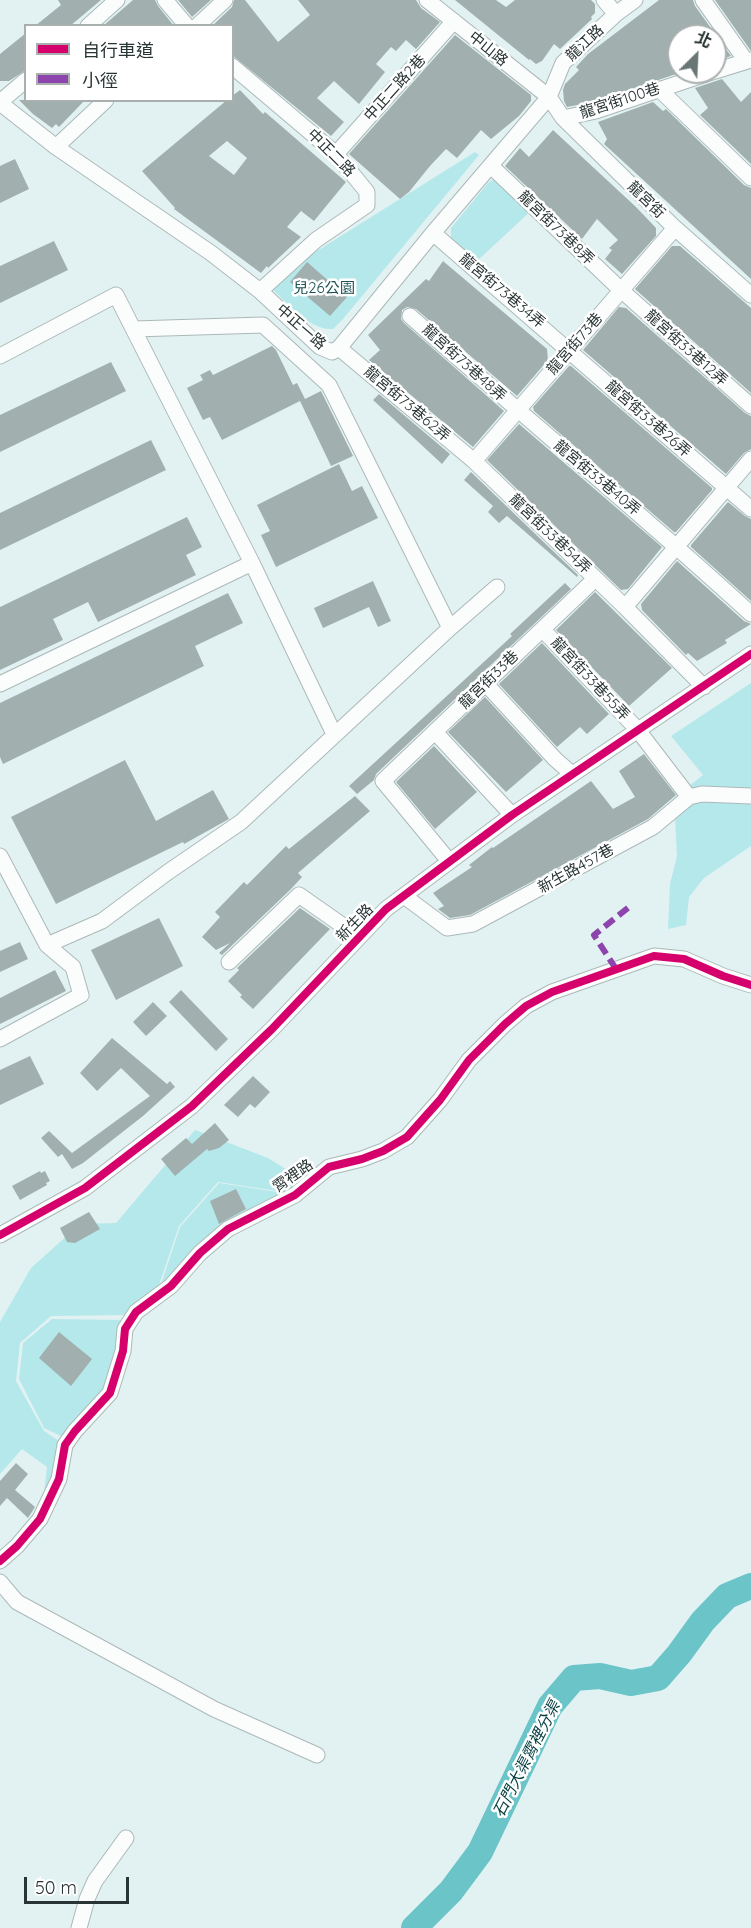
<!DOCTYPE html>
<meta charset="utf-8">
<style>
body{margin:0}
#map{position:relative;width:751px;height:1928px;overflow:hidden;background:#e2f2f2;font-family:Quicksand,"Noto Sans TC",sans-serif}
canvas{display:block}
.legend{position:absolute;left:24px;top:24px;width:210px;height:78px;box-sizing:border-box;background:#fff;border:2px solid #a9aeae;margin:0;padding:8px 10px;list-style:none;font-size:18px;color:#293434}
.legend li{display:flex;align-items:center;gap:12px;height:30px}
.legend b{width:30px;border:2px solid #a9aeae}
.north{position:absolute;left:667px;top:24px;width:60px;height:60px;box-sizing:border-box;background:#fff;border:2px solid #a9aeae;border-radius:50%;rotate:24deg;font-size:16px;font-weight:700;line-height:24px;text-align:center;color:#293434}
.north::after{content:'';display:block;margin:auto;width:21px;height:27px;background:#6a7676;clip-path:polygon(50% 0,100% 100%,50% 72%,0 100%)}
.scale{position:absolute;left:24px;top:1877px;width:105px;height:27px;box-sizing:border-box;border:3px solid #293434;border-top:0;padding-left:8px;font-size:18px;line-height:21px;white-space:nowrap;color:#293434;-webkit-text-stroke:4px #fff;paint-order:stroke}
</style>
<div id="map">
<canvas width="751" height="1928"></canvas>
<ul class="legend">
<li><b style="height:8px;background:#d6006c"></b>自行車道</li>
<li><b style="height:8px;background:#8e44ad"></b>小徑</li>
</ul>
<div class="north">北</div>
<div class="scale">50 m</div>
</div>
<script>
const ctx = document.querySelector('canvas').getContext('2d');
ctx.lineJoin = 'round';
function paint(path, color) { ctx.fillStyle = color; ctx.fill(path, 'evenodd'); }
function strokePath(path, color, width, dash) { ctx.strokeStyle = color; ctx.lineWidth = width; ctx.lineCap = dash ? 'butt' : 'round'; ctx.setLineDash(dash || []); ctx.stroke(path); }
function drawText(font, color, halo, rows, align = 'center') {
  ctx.font = font + ' Quicksand,"Noto Sans TC",sans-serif'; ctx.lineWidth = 5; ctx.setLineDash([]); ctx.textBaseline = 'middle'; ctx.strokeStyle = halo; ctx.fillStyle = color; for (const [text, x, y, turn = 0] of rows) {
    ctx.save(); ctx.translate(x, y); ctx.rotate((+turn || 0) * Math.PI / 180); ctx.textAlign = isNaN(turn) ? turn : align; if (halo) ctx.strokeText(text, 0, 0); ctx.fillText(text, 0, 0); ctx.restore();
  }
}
paint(new Path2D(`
 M475 152 479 155 343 319 333 329C310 331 288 303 272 289L277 276Z
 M497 177 533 209 476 262 451 242V228L488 183Z
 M751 683V846L704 878 689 897 686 925 668 929 670 884 677 856 674 798 703 775 671 736Z
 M195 1130 268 1158 305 1181 290 1193 218 1182 179 1226 157 1291 127 1315 51 1316 20 1343 16 1381 44 1431 62 1443 57 1479 42 1510 47 1467 22 1449 0 1474V1322L31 1268 80 1224 116 1223Z
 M219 1183 291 1194 222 1228 159 1290 180 1227Z
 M52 1319 126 1320 110 1384 65 1438 44 1428 19 1379 23 1343Z`), '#b5e8ea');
strokePath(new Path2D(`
 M414 1928 451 1891 480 1852 550 1706 574 1678 600 1676 631 1683 658 1678 679 1654 703 1621 727 1596 751 1586`), '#6ac4c8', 26);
paint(new Path2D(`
 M58 0H101L70 26H35L61 5Z
 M133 0H155L158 6 174 26H103Z
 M178 0H211L192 17Z
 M234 0H245L278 42 310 15 298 0H416L421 8 440 22 416 49 406 40 396 51 391 47 376 64 385 72 359 104 334 81 317 98 344 122 331 136 232 55V26H212L232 7Z
 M455 0H496L506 7 515 0H591L595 4V13L591 17 592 19 560 49 554 44 542 61 536 64 530 59 529 60Z
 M659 0H693L695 6 731 56 715 61V36H679V73L593 102 567 107 564 101 563 90 565 84 579 70 576 67 588 54Z
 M715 0H751V51Z
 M26 33V70L9 81H0V54Z
 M455 35 531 95V101L519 116 491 139 481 130 457 158 446 149 430 166 409 192 400 199 349 154Z
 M722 79 741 102 751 92V164L700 115 708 108 695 88Z
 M240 90 263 114 265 112 346 182 314 221 301 211 287 227 301 237 268 268 267 266 261 273 174 209 175 208 142 171 227 100H232V96ZM227 141 247 158 234 175 209 156Z
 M19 100H85L59 127 56 124 52 128 33 114Z
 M653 102 663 111 666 109 744 185 751 188V279L604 144 607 139 598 122Z
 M553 130 636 207 656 228V236L622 274 605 259 612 250 609 248 618 240 597 219 582 239 505 166 520 148 529 157Z
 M15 159 29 189 0 203V166Z
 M54 241 68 270 0 303V266Z
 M672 246H680L751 308V393L635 289Z
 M443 261 547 349 548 360 517 396 416 309 407 307 402 310 401 319 404 323 504 411 473 447 369 360 380 350 368 335 426 279 429 281Z
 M307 262 347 297 330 316 290 282Z
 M619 307 626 308 745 413 751 416V449L744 453 726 474 583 350Z
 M272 346 276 350 293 385 297 383 305 399 321 391 353 456 331 466 300 401 222 440 210 417 203 420 187 388 203 380 200 375 210 370 213 375Z
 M111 362 126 391 0 452V415Z
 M569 366H571L712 488V490L676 532H674L534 411 533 407Z
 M379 394 450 454 442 464 373 400Z
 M519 424 662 547 628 589 621 590 487 460Z
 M151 440 166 470 0 550V513Z
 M339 464 352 491 362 486 378 518 276 567 261 535 270 531 257 505Z
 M471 472 578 575 577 577 507 516 499 523 488 512 493 506 464 480Z
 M728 502 745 516 751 519V601L691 547V545Z
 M187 517 202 547 186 555 196 575 98 622 88 602 53 619 63 640 0 670V607Z
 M677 561 744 621 751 624 725 640 727 643 697 661 688 653 686 655 642 610 641 604Z
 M373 581 391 621 378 627 369 607 323 628 314 608Z
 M565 583 571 589 376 774 374 780 357 794 349 786 512 636 510 634Z
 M595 592 672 668 629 706 556 630Z
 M228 593 243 623 195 646 204 666 3 764 0 757V703Z
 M542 643 609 714 587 734 580 727 557 747 499 684Z
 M485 697 543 760 506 792 448 732Z
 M434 746 477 792 435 829 396 782Z
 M644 754 676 795 648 819 470 915 450 918 438 909 444 906 433 893 472 867 469 865 492 847 493 848 591 781 613 809 635 797 619 771Z
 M125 760 156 821 213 790 229 819 184 844 183 842 56 904 11 817Z
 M355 796 370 811 298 873 302 877 291 889 222 955 219 953 230 943 216 950 202 937 220 917 215 912 244 882 247 885 286 846 289 849Z
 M300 908 330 929 253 1009 240 997 242 995 228 981 239 970 237 968Z
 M159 918 183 966 116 1000 91 950Z
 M20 942 28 959 0 972V951Z
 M55 970 66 991 0 1024V998Z
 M181 990 228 1039 216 1051 169 1002Z
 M153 1002 167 1016 146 1036 133 1022Z
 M112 1038 167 1084 170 1081 175 1087 143 1116 83 1163 72 1169 62 1154 58 1157 41 1138 49 1131 72 1153 150 1096 121 1068 97 1091 80 1073Z
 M30 1056 44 1084 0 1105V1070Z
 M253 1076 270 1092 255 1108 250 1104 238 1117 224 1105Z
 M215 1123 229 1140 219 1148 209 1151 207 1149 175 1176 161 1159 186 1138 192 1144Z
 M40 1171 41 1173 45 1171 50 1181 46 1183 47 1185 20 1200 12 1186Z
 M236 1189 246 1209 219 1224 210 1201Z
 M89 1212 100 1229 75 1243 67 1242 60 1228Z
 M59 1332 92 1359 71 1386 39 1358Z
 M16 1463 28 1474 15 1490 35 1507 28 1518 7 1498 0 1506V1481Z`), '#a2afaf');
const minor = new Path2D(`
 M165 0 187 26
 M427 0 549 97 563 118 675 228 751 295
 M604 0 616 14
 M703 0 746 61
 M88 26 117 0
 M197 26 225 0
 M232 66 336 154 367 192V205L316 240 260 291
 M715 71 751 60
 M659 89 751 178
 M0 102 26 80
 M0 103 56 147 211 253 260 291 320 347 332 352 339 348 433 233 549 97 563 63 616 14 635 0
 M563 118 596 111 712 72
 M56 147 106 100
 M336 154 454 21
 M491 166 621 290 751 406
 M433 233 751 509
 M410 316C523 416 640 512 751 614
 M134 329 263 325 329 385 450 628
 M339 348 474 461 625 607 704 687
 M0 356 116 295 252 563 334 734
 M474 461 675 228
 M625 607 751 459
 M543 630 637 729 689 797
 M0 684 252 563
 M486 684 555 759 572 774
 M435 732 512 815
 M0 856 47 945 73 967 81 995 0 1039
 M449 861 383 781 595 579
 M404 896 447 928 473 924 653 827 689 797 702 794 751 796
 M47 945 102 921 168 872 241 822 450 628 497 587
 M229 962 299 895 359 937
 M0 1235 85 1188 192 1106 272 1029 386 909 512 815 751 654
 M0 1561 17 1546 40 1519 59 1479 65 1445 75 1431 110 1393 123 1351 125 1329 136 1312 171 1286 200 1253 228 1229 295 1195 329 1167 362 1159 383 1151 407 1137 440 1100 469 1060 505 1024 526 1006 552 992 654 956 684 959 723 976 751 985
 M0 1582 17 1602 214 1709 317 1755
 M79 1928 87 1899 95 1881 126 1838`);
strokePath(minor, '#acb8b8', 17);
strokePath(minor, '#fbfdfd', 15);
strokePath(new Path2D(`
 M616 969 594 935 629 907`), '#8e44ad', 6, [12, 6]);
strokePath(new Path2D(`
 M0 1235 85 1188 192 1106 272 1029 386 909 512 815 751 654
 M0 1561 17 1546 40 1519 59 1479 65 1445 75 1431 110 1393 123 1351 125 1329 136 1312 171 1286 200 1253 228 1229 295 1195 329 1167 362 1159 383 1151 407 1137 440 1100 469 1060 505 1024 526 1006 552 992 654 956 684 959 723 976 751 985`), '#d6006c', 8);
drawText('15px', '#293434', '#fff', [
 ["龍江路",585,43,-43],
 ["中山路",488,49,39],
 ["中正二路2巷",395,88,-48],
 ["龍宮街100巷",620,101,-18],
 ["中正二路",331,153,45],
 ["龍宮街",646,200,44],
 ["龍宮街73巷8弄",556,228,44],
 ["龍宮街73巷34弄",502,291,40],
 ["中正一路",301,327,41],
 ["龍宮街73巷",575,344,-49],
 ["龍宮街33巷12弄",686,348,42],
 ["龍宮街73巷48弄",464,363,42],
 ["龍宮街73巷62弄",407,404,40],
 ["龍宮街33巷26弄",648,419,41],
 ["龍宮街33巷40弄",597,478,40],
 ["龍宮街33巷54弄",550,534,44],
 ["龍宮街33巷55弄",590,679,47],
 ["龍宮街33巷",489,680,-44],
 ["新生路457巷",576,869,-29],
 ["新生路",355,923,-46],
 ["霄裡路",293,1176,-35]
]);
drawText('15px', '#1d5052', '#fff', [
 ["兒26公園",324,288]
]);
drawText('italic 16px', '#043d3f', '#fff', [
 ["石門大渠霄裡分渠",527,1759,-63]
]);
</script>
